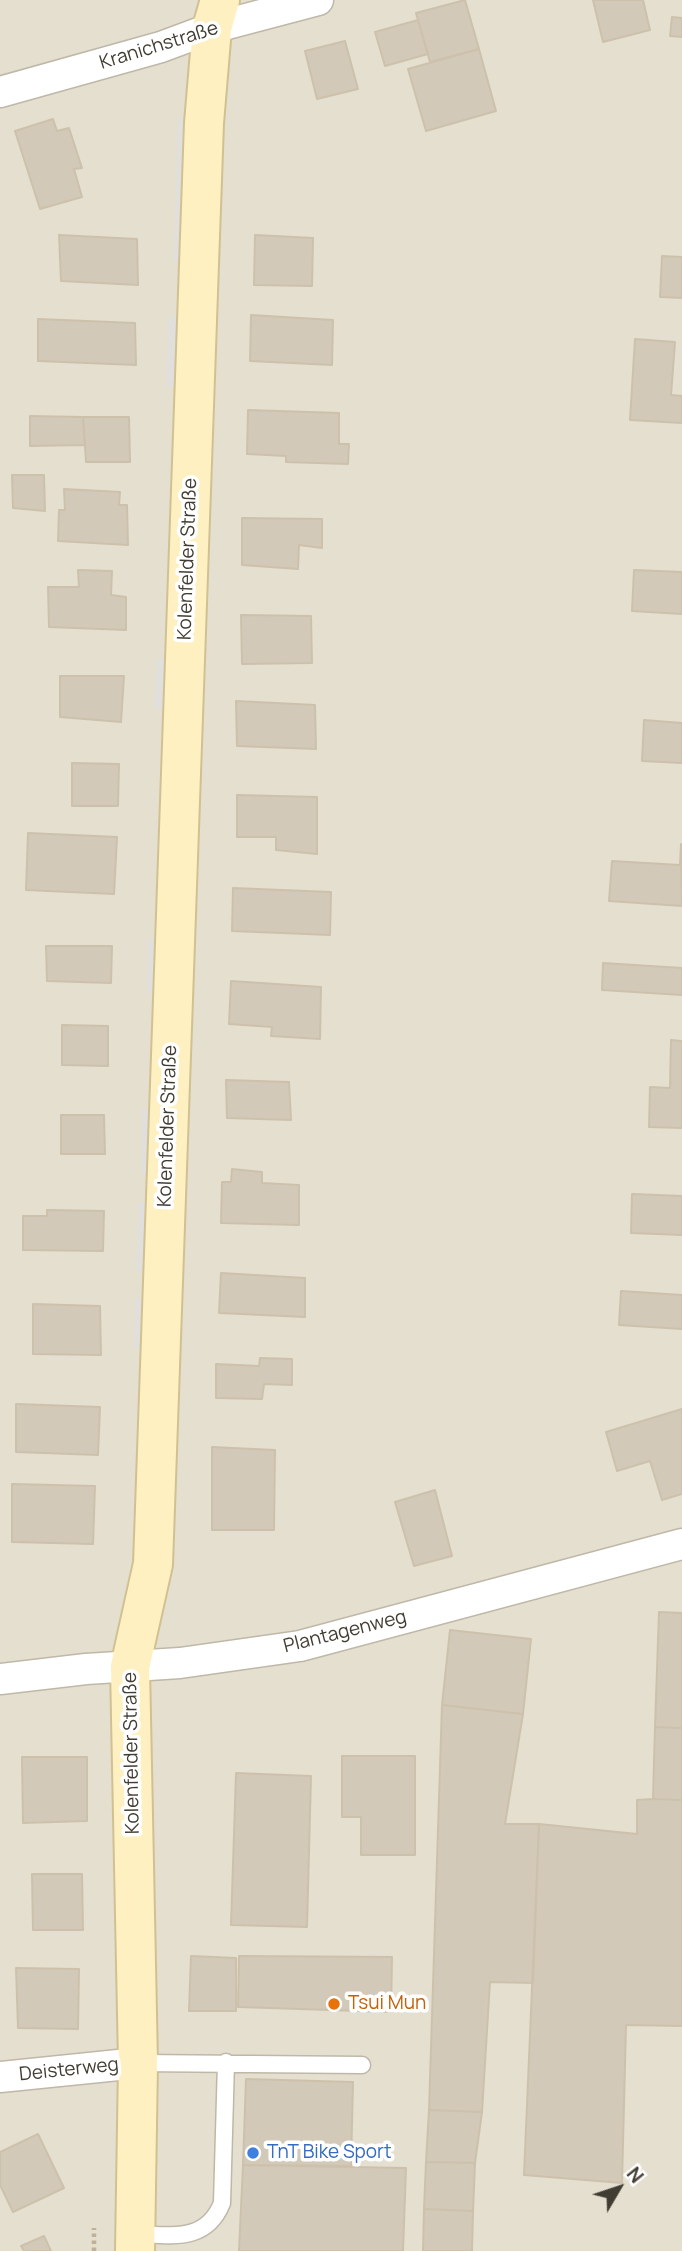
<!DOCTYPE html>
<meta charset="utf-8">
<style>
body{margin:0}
#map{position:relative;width:682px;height:2251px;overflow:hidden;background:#f1ede2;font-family:Manrope,sans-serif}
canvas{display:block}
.north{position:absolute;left:584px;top:2153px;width:70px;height:70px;-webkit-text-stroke:5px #fff;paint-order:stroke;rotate:51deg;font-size:19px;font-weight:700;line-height:28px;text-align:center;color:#423d33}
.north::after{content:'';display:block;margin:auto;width:24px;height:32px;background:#423d33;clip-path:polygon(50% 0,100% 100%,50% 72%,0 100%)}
</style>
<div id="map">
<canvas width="682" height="2251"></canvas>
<div class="north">N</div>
</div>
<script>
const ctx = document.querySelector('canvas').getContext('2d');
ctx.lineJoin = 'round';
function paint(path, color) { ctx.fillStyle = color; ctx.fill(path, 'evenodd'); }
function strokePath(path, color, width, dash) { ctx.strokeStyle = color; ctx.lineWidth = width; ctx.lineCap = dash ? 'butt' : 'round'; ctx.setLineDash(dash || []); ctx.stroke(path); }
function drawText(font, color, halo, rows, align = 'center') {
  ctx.font = font + ' Manrope,sans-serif'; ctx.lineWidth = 7; ctx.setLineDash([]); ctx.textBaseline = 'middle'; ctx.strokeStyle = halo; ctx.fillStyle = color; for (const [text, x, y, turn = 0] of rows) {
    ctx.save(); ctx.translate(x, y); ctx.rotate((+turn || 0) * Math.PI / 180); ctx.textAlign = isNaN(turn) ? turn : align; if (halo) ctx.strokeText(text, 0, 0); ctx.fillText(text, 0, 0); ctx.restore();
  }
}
paint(new Path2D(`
 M0 0H682V2251H0Z`), '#e5dfd0');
paint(new Path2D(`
 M178 117 188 118 184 262H174Z
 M168 318H181L179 387H166Z
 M157 659H168L165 709 154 708Z
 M148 940 157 941 156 993H147Z
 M142 1110 152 1111 150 1174H141Z
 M139 1202 149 1203 146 1271H136Z
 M135 1298H145L144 1348 134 1347Z`), '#e1dfdb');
const building = new Path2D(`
 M465 0 479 49 430 62 416 13Z
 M593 0H643L650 30 603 42Z
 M672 17 682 18V37L670 36Z
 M418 20 428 54 385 66 375 32Z
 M345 41 358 89 317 99 305 51Z
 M479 49 496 111 426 131 408 69Z
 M53 119 57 131 69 128 82 168 74 169 82 197 40 209 15 131Z
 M59 235 137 239 138 285 61 281Z
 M255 235 313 238 312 286 254 285Z
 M662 256 682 257V298L660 297Z
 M251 315 333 320 332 365 250 361Z
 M38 319 135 323 136 365 38 361Z
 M635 339 675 342 671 395 682 396V423L630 420Z
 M248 410 339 413V444H349L348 464 286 462V456L247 454Z
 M30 416 83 417 85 445 30 446Z
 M83 417H129L130 462H86Z
 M12 475H44L45 511 13 508Z
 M64 489 120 492 119 505H127L128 545 58 541 59 510H65Z
 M242 518 322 519V548L299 545 298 569 242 565Z
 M78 570 112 571 111 595 126 597V630L49 627 48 587H79Z
 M634 570 682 572V614L632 611Z
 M241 615 311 616 312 663 242 664Z
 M60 676H124L121 722 60 717Z
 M236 701 315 705 316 749 237 746Z
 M644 720 682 723V763L642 761Z
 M72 763 119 764 118 806H72Z
 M237 795 317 797V854L276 850V837H237Z
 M28 833 117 837 114 894 26 890Z
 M681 844 682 906 609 901 612 861 680 865Z
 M233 888 331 892 330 935 232 931Z
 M46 946H112L111 983 47 981Z
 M603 963 682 968V995L602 990Z
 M231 981 321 987 320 1039 271 1036 272 1027 229 1024Z
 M62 1025 108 1026V1066L62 1065Z
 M671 1040 682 1041V1128L649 1127 650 1087 670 1088Z
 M226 1080 289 1082 291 1120 227 1118Z
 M61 1115H104L105 1154H61Z
 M232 1169 262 1172V1183L299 1185V1225L221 1223 222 1182H231Z
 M632 1194 682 1196V1235L631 1233Z
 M47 1210 104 1211 103 1251 23 1250V1216H47Z
 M221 1273 305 1278V1317L219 1313Z
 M621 1291 682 1295V1329L619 1325Z
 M33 1304 100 1306 101 1355 33 1354Z
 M260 1358 292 1359V1385L264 1384 262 1399 216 1398V1364L259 1366Z
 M16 1404 100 1407 98 1455 16 1452Z
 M682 1409V1494L662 1500 650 1461 617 1471 606 1432Z
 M212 1447 275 1450 274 1530H212Z
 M12 1484 95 1486 93 1544 12 1542Z
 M435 1490 452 1556 414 1566 395 1502Z
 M659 1612 682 1613V1728L655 1727Z
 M450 1630 531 1639 523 1714 442 1705Z
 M442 1705 523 1714 505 1824H539L533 1983 490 1982 482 2112 429 2110Z
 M655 1727 682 1728V1800L653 1799Z
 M342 1756H415V1855H361V1817H342Z
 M22 1757H87V1821L23 1823Z
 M236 1773 311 1776 307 1927 231 1925Z
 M653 1799 682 1800V2026L626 2025 622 2183 524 2175 539 1824 637 1834V1800Z
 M32 1874H82L83 1930H33Z
 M191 1956 236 1958V2011H189Z
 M239 1956 392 1957 391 2012 238 2007Z
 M16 1968 79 1969 78 2029 18 2028Z
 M246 2079 353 2082 351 2166 243 2165Z
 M429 2110 482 2112 475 2163 426 2162Z
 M38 2134 64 2188 13 2212 0 2185V2152Z
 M426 2162 475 2163 473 2211 424 2209Z
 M243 2165 406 2168 403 2251H239Z
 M424 2209 473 2211 472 2251H423Z
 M44 2236 51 2251H24L21 2246Z`);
paint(building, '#d2c9b8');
strokePath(building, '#cdc1ab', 2);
const lane = new Path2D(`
 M138 2063 362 2065
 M135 2234C171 2235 206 2243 222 2203L226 2062`);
const street = new Path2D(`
 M0 92 161 47 212 28 318 0
 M0 1679 86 1669 180 1663 300 1646 682 1544
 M0 2077 138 2063`);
const secondary = new Path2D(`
 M135 2251 138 2063 130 1667 153 1564 204 123 212 28 220 0`);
strokePath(lane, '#bfb8a8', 19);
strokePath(street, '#bfb8a8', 33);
strokePath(secondary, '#d1c192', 42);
strokePath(new Path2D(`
 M94 2251V2228`), '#beb197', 4.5, [3.5, 3.5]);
strokePath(lane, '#fff', 16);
strokePath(street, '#fff', 30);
strokePath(secondary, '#fef0c0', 38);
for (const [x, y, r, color] of [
 [334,2004,7,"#e8710a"],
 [253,2153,7,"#3f7fe0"]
]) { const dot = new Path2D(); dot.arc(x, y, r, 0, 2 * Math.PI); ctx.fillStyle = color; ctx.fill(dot); strokePath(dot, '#fff', 2.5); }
drawText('19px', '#423d33', '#fff', [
 ["Kranichstraße",159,46,-17],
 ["Kolenfelder Straße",188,559,-88],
 ["Kolenfelder Straße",168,1126,-88],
 ["Plantagenweg",345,1632,-14],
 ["Kolenfelder Straße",132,1753,-91],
 ["Deisterweg",69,2070,-6]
]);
drawText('19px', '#c56008', '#fff', [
 ["Tsui Mun",348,2004]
], 'left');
drawText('19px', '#366cbe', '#fff', [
 ["TnT Bike Sport",267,2153]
], 'left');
</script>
